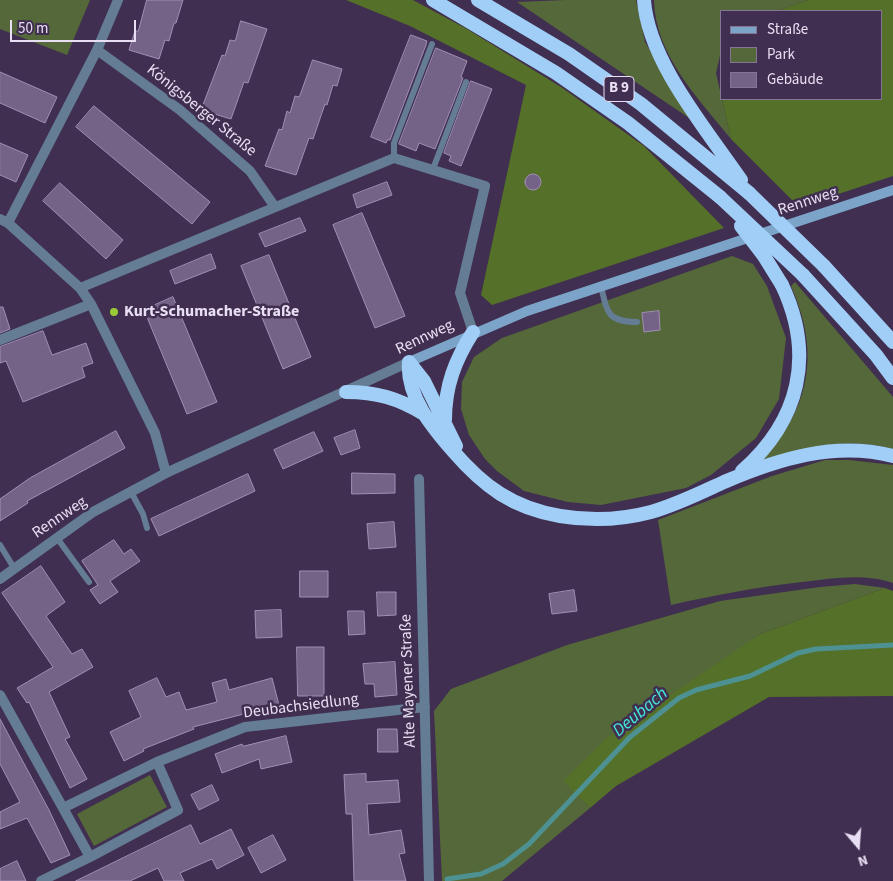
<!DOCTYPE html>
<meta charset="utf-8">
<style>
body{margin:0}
#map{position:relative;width:893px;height:881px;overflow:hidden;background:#402f50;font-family:"Source Sans 3",sans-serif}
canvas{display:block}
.legend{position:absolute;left:720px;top:10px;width:162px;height:90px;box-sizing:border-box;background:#402f50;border:1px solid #847592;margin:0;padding:6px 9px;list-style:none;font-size:15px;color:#e9dff4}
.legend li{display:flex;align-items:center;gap:10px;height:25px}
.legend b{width:25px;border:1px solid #847592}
.north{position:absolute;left:833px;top:821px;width:50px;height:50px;-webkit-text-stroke:4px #402f50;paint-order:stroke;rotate:162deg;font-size:14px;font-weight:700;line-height:20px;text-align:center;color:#e9dff4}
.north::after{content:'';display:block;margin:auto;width:18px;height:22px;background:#e9dff4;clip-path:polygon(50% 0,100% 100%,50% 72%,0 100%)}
.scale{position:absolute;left:10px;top:20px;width:126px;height:22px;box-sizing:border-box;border:2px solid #e9dff4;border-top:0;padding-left:6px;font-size:15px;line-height:18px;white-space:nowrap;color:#e9dff4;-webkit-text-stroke:4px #402f50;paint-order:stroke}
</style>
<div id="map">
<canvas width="893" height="881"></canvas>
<ul class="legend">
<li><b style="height:6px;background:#7ca4c9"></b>Straße</li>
<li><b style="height:14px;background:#55683a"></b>Park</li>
<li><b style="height:14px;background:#756387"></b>Gebäude</li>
</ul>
<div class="north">N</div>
<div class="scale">50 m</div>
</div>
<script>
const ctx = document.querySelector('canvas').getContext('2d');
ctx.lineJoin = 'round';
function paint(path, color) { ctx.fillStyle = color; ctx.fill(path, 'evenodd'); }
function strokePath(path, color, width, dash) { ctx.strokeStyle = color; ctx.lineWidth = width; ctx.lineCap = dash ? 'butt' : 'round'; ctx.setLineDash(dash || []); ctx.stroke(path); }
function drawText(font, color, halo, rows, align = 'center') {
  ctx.font = font + ' "Source Sans 3",sans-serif'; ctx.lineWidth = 5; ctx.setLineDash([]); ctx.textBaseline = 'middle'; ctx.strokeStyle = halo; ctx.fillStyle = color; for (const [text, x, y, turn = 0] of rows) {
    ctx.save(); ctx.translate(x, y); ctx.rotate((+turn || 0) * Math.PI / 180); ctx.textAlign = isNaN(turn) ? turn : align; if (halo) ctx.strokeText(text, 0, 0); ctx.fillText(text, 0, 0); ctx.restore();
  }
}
paint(new Path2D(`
 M0 0H90L67 55 0 29Z
 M565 0H636L645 42 692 120 517 2Z
 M654 0H808L777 11H722V47L716 73 731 139C698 98 655 55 654 0Z
 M732 256 753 264 767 286 786 338 779 399 756 438 711 475 686 488 601 505 568 502 524 491 497 471 485 459 469 435 461 409 462 382 474 357 502 338Z
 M795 282 893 397V449C843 436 802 448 755 465 765 453 778 442 786 429 815 382 813 336 791 286Z
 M825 460H849L893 465V583C864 573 833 578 802 582 758 587 715 595 671 605L658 520 772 476Z
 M855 584 885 588 760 634 564 781 590 808 502 881H442L434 711 451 689 567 645 720 601 820 587Z
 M150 775 167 807 94 846 77 814Z`), '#55683a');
paint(new Path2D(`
 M346 0H413L467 29 561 87 644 146 724 228 492 305 481 295 526 85 410 26Z
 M808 0H893V176L799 207 731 139 722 99H882V11H777Z
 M885 588 893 591V696L769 697 616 786 590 808 563 781 606 739 760 634Z`), '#557028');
strokePath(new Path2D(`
 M447 879 481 874 503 864 529 844 630 737 679 698 696 690 750 676 798 653 816 649 893 645`), '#4e9192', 5);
const building = new Path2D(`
 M147 0H183L176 23H174L169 41 165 40 159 59 129 50 135 31H138Z
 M241 21 267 29 248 83 244 82 231 119 201 110 222 55 225 56 230 40 235 41Z
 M411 35 427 41 426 45 390 140H387L386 143 371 137Z
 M436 48 467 61 461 77 463 78 435 149 419 143 416 151 399 144Z
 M313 60 342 69 337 86 333 85 327 105 325 104 313 139 309 138 296 175 265 166 279 129 282 130 287 111 290 113 295 96 299 97Z
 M0 72 57 97 45 123 0 103Z
 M471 81 492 89 461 166 449 161 451 156 444 153Z
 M94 106 210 202 192 224 76 127Z
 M0 143 28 155 16 182 0 175Z
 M525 182a8 8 0 1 1 16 0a8 8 0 1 1-16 0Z
 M387 182 392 195 357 208 353 195Z
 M60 183 123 240 106 259 43 201Z
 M362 213 405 316 375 328 333 225Z
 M300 218 306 231 265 247 259 234Z
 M211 254 216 268 175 284 170 271Z
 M269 255 311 357 283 369 241 266Z
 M173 297 217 402 187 414 144 310Z
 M0 307H3L10 329 0 333Z
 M659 311 660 330 644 332 642 313Z
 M43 331 52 355 86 343 93 363 82 367 85 377 23 402 6 361 0 363V347Z
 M355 430 360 448 341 455 334 438Z
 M116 431 125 448 27 501 28 503 0 521V499L30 478Z
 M314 432 323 451 283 469 274 450Z
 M352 473 395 474V493L352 494Z
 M248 474 255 491 159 536 151 519Z
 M394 522 396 547 369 549 367 524Z
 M114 540 124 554 131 549 140 561 110 581 118 592 100 604 90 590 98 585 82 561Z
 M41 566 65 602 46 616 72 654 82 649 93 667 49 692 70 737 65 739 87 779 70 788 29 702 27 703 17 688 53 667 2 593Z
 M300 571H328V597H300Z
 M574 590 577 611 552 614 549 594Z
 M377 592H396V615L378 616Z
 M281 610 282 637 256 638 255 611Z
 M348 611H364L365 634 349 635Z
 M297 647H324V696H298Z
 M395 662 397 695 375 697 374 684H365L363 664Z
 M157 678 166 697 179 692 186 710 217 702 212 683 226 679 229 690 272 678 279 705 193 727 194 729 143 749 144 751 124 761 110 732 141 717 129 691Z
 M0 719 49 810 70 855 51 863 27 818 0 829V812L20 802 0 764Z
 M378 729H397L398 752H378Z
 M286 736 292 762 261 769 259 759 222 773 215 754 242 744 243 746Z
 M366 774V782L398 780 400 802 367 804 369 835 401 830 405 853 399 854 406 881H354L352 814H346L344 775Z
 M212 785 219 800 199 810 191 795Z
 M191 825 200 844 231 829 244 855 217 869 212 859 180 873 184 881H164L158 868 130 881H76Z
 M273 835 286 860 261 873 248 848Z
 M17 861 26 881H0V869Z`);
paint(building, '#756387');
strokePath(building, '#a18eb5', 1);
strokePath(new Path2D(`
 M394 158V143L432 44
 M433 169 466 82
 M601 286C607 312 607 322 637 322
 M131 492 143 514 147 528
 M57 538 89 582
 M0 545 14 568`), '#647d95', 6);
strokePath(new Path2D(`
 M97 50 118 0
 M0 219 8 223 80 288 91 304 155 433 166 473
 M8 223 97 50 180 110 250 171 275 207
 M80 288 394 158 485 186 460 293 473 332
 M0 340 91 304
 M419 479 429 881
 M0 695 63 808
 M90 857 178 810 157 762
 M41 881 90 857 63 808 157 762 245 727 425 707`), '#647d95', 10);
strokePath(new Path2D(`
 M0 579 93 512 166 473 409 362`), '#647d95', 10);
strokePath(new Path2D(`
 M409 362 527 311 893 190`), '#7ca4c9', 10);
strokePath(new Path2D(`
 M433 0 556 73 628 123 720 197
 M478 0 569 54 641 104 749 193
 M644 0C648 61 707 130 741 180
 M824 266 893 342
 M803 275 876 355 893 378
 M409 362C406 396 432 427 453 451 484 487 513 508 560 516 590 521 621 520 651 512 676 505 700 493 724 482 778 459 835 441 893 456
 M409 362 424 381 456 446
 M346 392C376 392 398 398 424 414
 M445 420C445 386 455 360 473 332
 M742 471C800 420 815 355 782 285`), '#a1cef7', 14);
strokePath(new Path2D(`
 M749 193 824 266
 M720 197 803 275
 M741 226 764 256 782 285`), '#a1cef7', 14);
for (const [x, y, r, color] of [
 [114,312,5,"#99cb36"]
]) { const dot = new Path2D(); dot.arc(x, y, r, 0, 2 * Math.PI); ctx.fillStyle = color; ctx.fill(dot); strokePath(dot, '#402f50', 2); }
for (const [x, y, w] of [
 [619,89,30]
]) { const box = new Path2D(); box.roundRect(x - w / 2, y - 12.5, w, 25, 4); ctx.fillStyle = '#402f50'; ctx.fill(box); strokePath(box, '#e9dff4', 1); }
drawText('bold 15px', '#e9dff4', null, [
 ["B 9",619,89]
]);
drawText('16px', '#e9dff4', '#402f50', [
 ["Königsberger Straße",201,111,39],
 ["Rennweg",808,202,-18],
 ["Rennweg",425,338,-25],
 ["Rennweg",60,518,-34],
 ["Alte Mayener Straße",409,681,-92],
 ["Deubachsiedlung",301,707,-7]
]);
drawText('bold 16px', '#e9dff4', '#402f50', [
 ["Kurt-Schumacher-Straße",124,312]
], 'left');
drawText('italic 18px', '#44e9dc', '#402f50', [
 ["Deubach",641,713,-40]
]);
</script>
